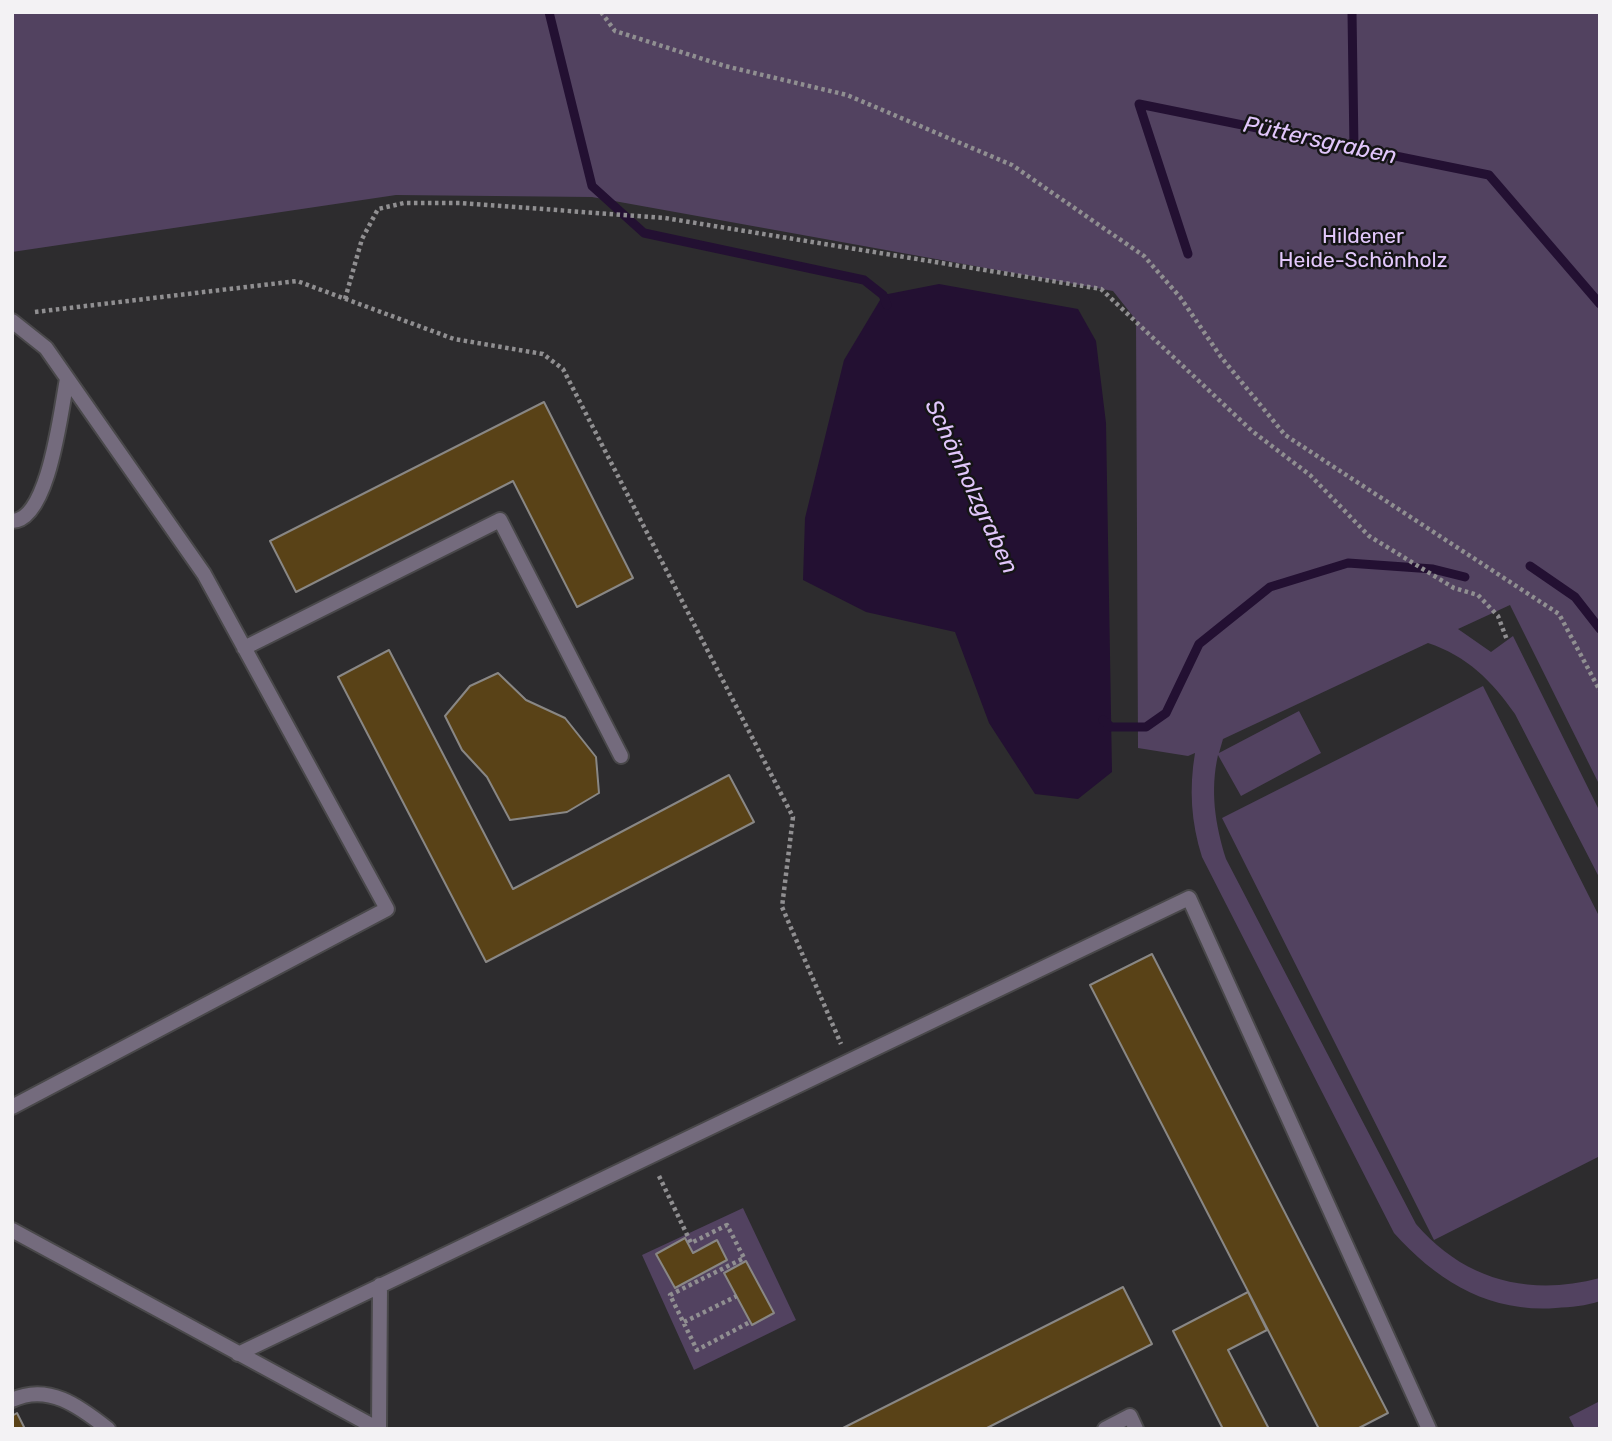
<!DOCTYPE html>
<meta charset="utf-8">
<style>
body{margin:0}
#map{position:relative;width:1612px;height:1441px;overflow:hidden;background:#2d2c2e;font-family:Rubik,sans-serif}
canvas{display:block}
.frame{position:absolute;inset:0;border:14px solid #f3f2f4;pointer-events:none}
</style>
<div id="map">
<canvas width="1612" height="1441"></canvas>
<div class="frame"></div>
</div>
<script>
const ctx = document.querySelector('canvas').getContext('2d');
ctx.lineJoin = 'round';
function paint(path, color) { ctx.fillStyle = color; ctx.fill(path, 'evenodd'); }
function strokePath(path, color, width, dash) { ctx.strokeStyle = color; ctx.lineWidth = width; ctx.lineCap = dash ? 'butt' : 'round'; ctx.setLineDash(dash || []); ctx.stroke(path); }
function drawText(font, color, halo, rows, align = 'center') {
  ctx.font = font + ' Rubik,sans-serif'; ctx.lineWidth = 5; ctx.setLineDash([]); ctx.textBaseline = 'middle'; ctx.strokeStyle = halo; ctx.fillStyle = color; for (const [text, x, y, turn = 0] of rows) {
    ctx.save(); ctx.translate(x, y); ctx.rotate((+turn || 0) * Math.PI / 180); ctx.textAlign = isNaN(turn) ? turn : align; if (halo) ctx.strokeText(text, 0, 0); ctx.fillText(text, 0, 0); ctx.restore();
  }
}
paint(new Path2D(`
 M12 12H1600V786L1510 605 1458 629 1491 652 1513 636 1600 812V879L1515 714C1492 681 1467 656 1428 643L1223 739 1219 753 1299 711 1321 753 1241 796 1218 755C1210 791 1215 824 1226 859L1416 1224C1464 1280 1529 1297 1600 1278V1301C1586 1306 1571 1307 1556 1308 1489 1313 1437 1281 1394 1233L1202 857C1191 822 1189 789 1195 753L1188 756 1138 748 1136 320 1113 291 592 197 396 195 12 252Z
 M1483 686 1600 918V1156L1434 1240 1222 818Z
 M743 1208 796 1320 694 1370 642 1255Z
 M1600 1401V1429H1575L1569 1417Z`), '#524260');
paint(new Path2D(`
 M939 284 1078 309 1096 341 1106 423 1112 772 1078 799 1035 794 989 723 955 632 866 612 803 580 805 518 844 360 883 295Z`), '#231032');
strokePath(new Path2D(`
 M549 12 592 186 644 233 864 280 883 295 887 305
 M1352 12 1354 149
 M1188 254 1139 104 1489 175 1600 304
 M1530 566 1575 597 1600 629
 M1103 720 1111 727H1146L1166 713 1199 644 1270 587 1348 563 1433 569 1465 577`), '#231032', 9);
const building = new Path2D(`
 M544 402 633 578 577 607 513 481 296 592 270 541Z
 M389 650 513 889 729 775 754 822 486 962 338 677Z
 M498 673 526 700 565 718 596 757 599 793 567 812 510 820 487 777 462 750 445 716 470 686Z
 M1152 954 1388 1413 1357 1429H1319L1090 985Z
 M685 1238 693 1253 717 1240 727 1260 675 1288 656 1254Z
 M746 1261 774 1313 752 1325 724 1273Z
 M1123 1287 1152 1344 985 1429H841Z
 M1248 1292 1267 1330 1228 1350 1269 1429H1223L1173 1331Z
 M17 1413 25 1429H12V1416Z`);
paint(building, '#594217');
strokePath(building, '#898785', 2);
const lane = new Path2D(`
 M12 321 46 348 204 574 387 909 12 1107
 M12 521C49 521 61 409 67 379
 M244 648 500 520 621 756
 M12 1230 378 1429
 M238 1354 1189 898 1429 1429
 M12 1400C48 1383 79 1406 108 1429
 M379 1429 380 1285
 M1105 1429 1130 1416 1136 1429`);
strokePath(lane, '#49484a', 18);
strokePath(new Path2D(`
 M601 12 615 31 725 66 847 95 1012 165 1144 256 1180 297 1221 357 1285 435 1559 614 1600 691
 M345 299 362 239 378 209 404 203H460L665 218 1101 289 1252 431 1310 475 1369 536 1454 588 1478 595 1498 616 1507 640
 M35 312 297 281 454 339 543 354 563 369 793 817 782 907 841 1044
 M659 1176 691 1243 727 1225 744 1258 670 1295 697 1350 750 1322
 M684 1322 737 1296`), '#908f91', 4.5, [3.5, 3.5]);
strokePath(lane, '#746b7d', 14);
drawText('21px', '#e3c8fc', '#151516', [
 ["Hildener",1363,237],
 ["Heide-Schönholz",1363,261]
]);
drawText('italic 23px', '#e1c6fb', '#151516', [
 ["Püttersgraben",1320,141,12],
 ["Schönholzgraben",971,487,65]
]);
</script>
